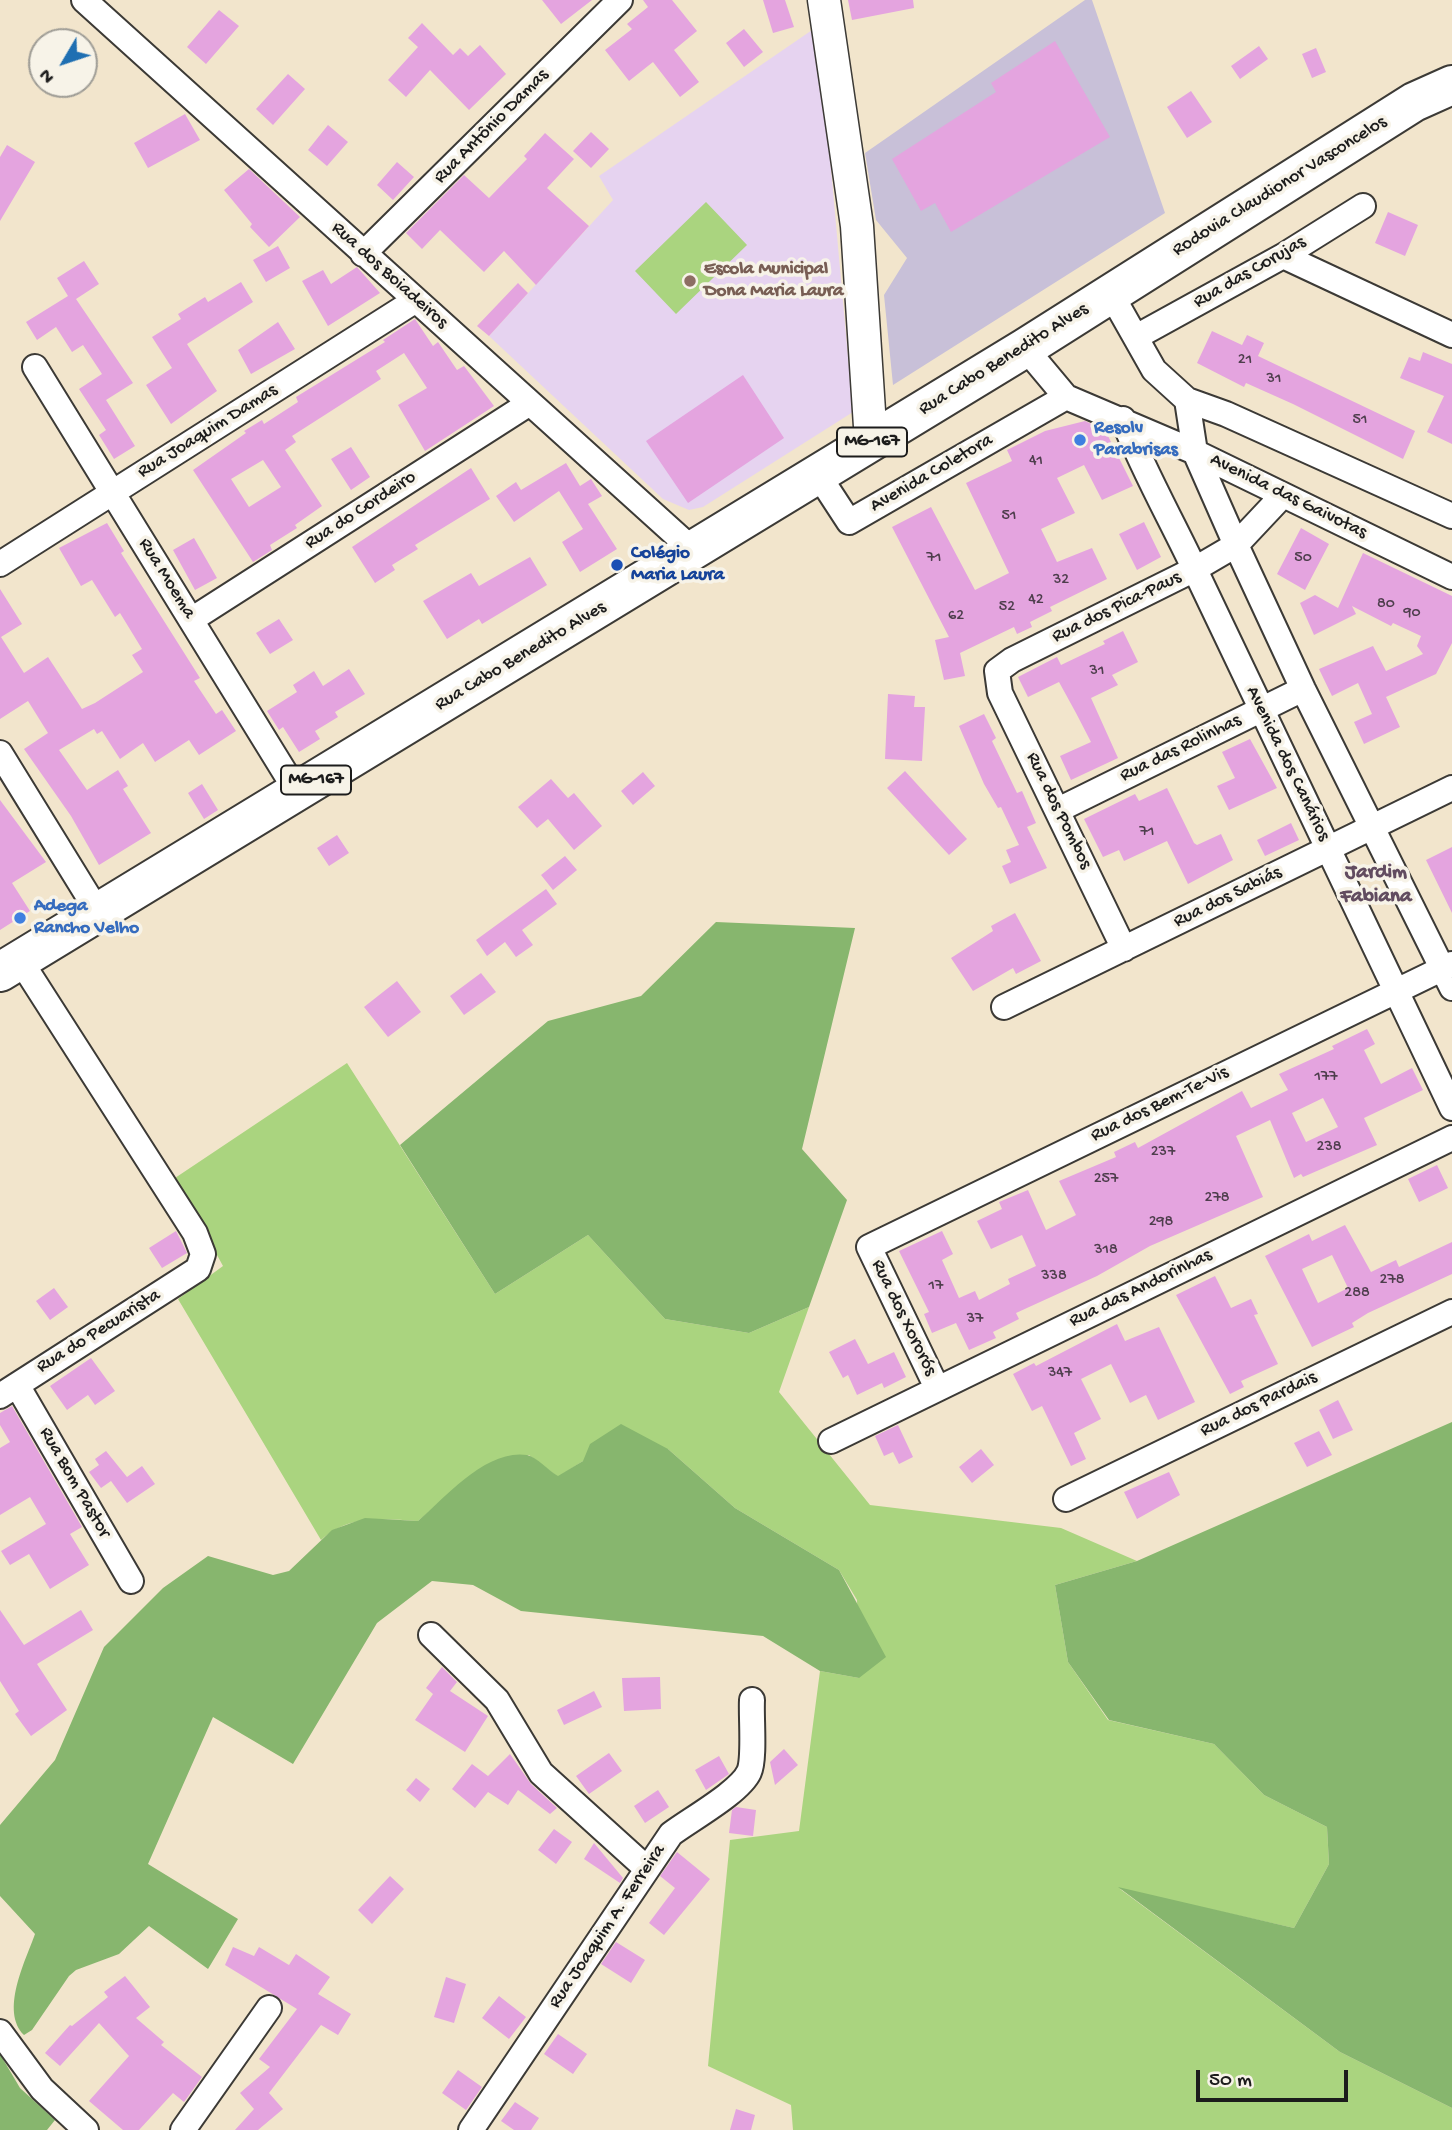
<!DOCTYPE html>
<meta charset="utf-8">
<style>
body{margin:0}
#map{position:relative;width:1452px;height:2130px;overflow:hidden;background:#f2e5cc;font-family:"Gochi Hand",sans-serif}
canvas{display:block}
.north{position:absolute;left:28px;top:28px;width:70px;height:70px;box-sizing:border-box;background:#f7f3e8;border:2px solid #9f9d96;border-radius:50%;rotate:231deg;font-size:19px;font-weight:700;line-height:28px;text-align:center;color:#1c1c1c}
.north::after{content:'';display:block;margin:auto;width:24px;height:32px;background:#1f6fb2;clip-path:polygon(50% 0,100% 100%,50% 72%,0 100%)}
.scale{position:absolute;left:1196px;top:2070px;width:152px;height:32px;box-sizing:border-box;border:4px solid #1c1c1c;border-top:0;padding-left:9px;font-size:21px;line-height:24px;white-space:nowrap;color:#1c1c1c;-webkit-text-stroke:5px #f7f3e8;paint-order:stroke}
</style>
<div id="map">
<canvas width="1452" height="2130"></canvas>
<div class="north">N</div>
<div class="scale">50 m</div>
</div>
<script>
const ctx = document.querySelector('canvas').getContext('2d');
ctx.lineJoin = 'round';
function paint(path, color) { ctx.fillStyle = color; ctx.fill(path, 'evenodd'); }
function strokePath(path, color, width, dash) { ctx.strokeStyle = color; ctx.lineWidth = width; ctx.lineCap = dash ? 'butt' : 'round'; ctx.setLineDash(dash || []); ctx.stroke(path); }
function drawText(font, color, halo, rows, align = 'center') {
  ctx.font = font + ' "Gochi Hand",sans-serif'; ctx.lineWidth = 7; ctx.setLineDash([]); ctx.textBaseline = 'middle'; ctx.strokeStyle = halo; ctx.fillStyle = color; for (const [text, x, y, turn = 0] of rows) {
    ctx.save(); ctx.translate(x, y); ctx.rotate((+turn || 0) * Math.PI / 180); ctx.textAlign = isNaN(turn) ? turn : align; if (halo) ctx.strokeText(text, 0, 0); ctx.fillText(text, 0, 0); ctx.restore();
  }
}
paint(new Path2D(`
 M818 26 853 412 703 507 689 510 663 499 489 336 613 200 599 176Z`), '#e6d3f0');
paint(new Path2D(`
 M1085 0H1092L1165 213 893 385 884 295 907 258 876 220 865 153Z`), '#c8c0d8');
paint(new Path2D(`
 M706 202 747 245 676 314 635 271Z
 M347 1063 495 1294 588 1235 665 1319 749 1333 809 1307 779 1392 870 1505 1061 1528 1137 1561 1055 1585 1068 1662 1108 1720 1214 1744 1264 1795 1327 1827 1329 1864 1294 1928 1120 1889 1340 2052 1452 2108V2130H793L791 2105 708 2066 730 1840 799 1831 820 1671 859 1678 857 1600 839 1570 735 1508 668 1449 583 1461 558 1477 529 1455 477 1471 418 1521C383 1519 349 1514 321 1540L178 1299 223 1266 175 1178Z`), '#aad47f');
paint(new Path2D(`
 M716 922 855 928 802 1149 847 1200 809 1307 749 1333 665 1319 588 1235 495 1294 400 1145 548 1021 641 996Z
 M1452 1422V2108L1340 2052 1118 1887 1294 1928 1329 1864 1327 1827 1264 1795 1214 1744 1109 1720 1068 1662 1055 1585 1137 1561Z
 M621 1424 668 1449 735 1508 839 1570 886 1657 859 1678 820 1671 763 1636 521 1611 473 1585 432 1581 377 1623 293 1764 213 1717 148 1864 238 1919 208 1969 149 1926 119 1954 76 1970 69 1976 32 2030 24 2035C0 2011 25 1962 35 1934L0 1896V1825L55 1760 104 1647 163 1588 208 1556 273 1575 289 1571 332 1530 365 1518 418 1521C446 1497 486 1449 527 1455 537 1457 549 1471 558 1476L583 1461 590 1444Z
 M0 2054 20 2088 55 2120 47 2130H0Z`), '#87b66e');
paint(new Path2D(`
 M542 0H592L561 24Z
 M643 0H672L697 31 674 50 699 82 680 97 653 62 629 81 605 50 632 29 627 24 648 7Z
 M763 0H785L794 27 773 33Z
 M848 0H913L914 8 852 20Z
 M219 10 239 26 206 64 187 47Z
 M422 23 453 55 460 48 468 56 480 45 506 74 469 110 430 70 406 97 388 80 418 47 408 38Z
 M744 29 763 52 744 67 726 43Z
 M1055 41 1110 137 951 232 935 203 921 211 892 159 996 92 991 83Z
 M1259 46 1268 59 1240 79 1231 66Z
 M1316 48 1326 72 1312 78 1302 54Z
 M288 74 305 89 273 125 256 109Z
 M1191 91 1212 122 1187 138 1167 107Z
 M185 114 200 140 148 168 134 143Z
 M328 125 348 142 327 166 308 150Z
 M591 132 609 149 591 168 573 151Z
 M545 133 574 159 547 188 589 226 536 285 504 251 484 272 440 230 422 249 406 233 464 175 489 198 527 159 524 156Z
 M7 145 35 162 0 221V157Z
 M397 162 414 177 393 200 377 185Z
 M249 169 300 217 269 247 250 227 252 224 224 190Z
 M1388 212 1418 225 1405 256 1375 243Z
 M278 246 290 268 266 282 253 260Z
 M84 261 99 284 76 299 133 383 106 400 135 446 114 459 99 435 106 430 79 389 102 374 83 345 72 352 56 327 37 340 26 322 68 296 57 278Z
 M357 267 380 293 328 326 302 281 323 270 331 284Z
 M241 282 253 302 187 344 217 391 171 424 146 385 172 368 152 337 181 319 178 314 205 297 208 302Z
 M518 283 528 293 489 336 477 326Z
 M415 319 433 346 438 342 457 370 464 366 494 406 425 451 398 405 427 388 404 353 376 371 381 379 292 436 296 442 285 450 322 506 295 525 297 528 270 545 272 550 253 562 193 470 246 433 244 431 262 420 264 424 298 402 296 397 385 342 383 340ZM263 460 281 487 249 507 231 479Z
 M278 322 295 349 251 374 238 350Z
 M1212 331 1242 345 1247 335 1264 343 1258 356 1415 431 1403 459 1293 404 1246 383 1244 387 1197 363Z
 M1423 352 1452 364V444L1427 432 1444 396 1400 378 1409 357 1420 361Z
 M743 375 784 438 688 503 646 441Z
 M1085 421 1105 430 1133 486 1102 500 1084 465 1057 478 1075 513 1041 529 1057 562 1092 548 1107 579 1050 607 1052 611 1030 622 1032 627 1017 634 1014 627 960 653 965 676 944 680 935 640 949 637 892 527 931 507 975 590 1009 573 966 483 1012 461 1007 450 1045 431Z
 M351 447 370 477 351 490 331 459Z
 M566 463 580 486 591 479 602 496 588 504 617 549 580 572 562 542 583 529 559 491 514 522 496 496 516 482 521 490Z
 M471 468 490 499 415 545 418 549 392 565 395 570 375 583 352 547Z
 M1144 522 1161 557 1137 570 1119 534Z
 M107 523 124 551 121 553 200 678 194 681 216 714 222 710 236 731 199 755 189 740 155 762 143 743 120 759 102 731 97 734 94 729 59 750 87 790 118 770 128 786 123 789 151 833 99 865 71 816 24 749 48 733 28 701 0 719V589L22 624 1 637 24 673 48 657 82 709 95 703 143 672 132 655 142 649 120 613 115 617 92 580 81 586 59 548Z
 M1301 528 1329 544 1305 590 1277 574Z
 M194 538 217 578 195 590 173 550Z
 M1363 553 1452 596V643L1436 674 1386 697 1400 727 1364 744 1354 722 1372 714 1358 683 1332 696 1319 669 1373 646 1386 671 1423 654 1417 646 1421 636 1393 623 1391 626 1352 606 1356 614 1314 635 1300 603 1315 595 1338 608Z
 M530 557 547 585 482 624 479 619 447 639 423 601 471 573 479 586Z
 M279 619 293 640 270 654 256 633Z
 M1123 631 1138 662 1112 675 1118 685 1091 698 1118 758 1071 780 1060 756 1091 742 1076 713 1059 682 1028 697 1018 677 1057 657 1061 665 1105 644 1103 641Z
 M349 669 365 694 335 712 338 717 315 731 320 739 299 752 283 727 279 730 267 711 297 692 293 685 314 671 323 686Z
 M888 694 915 696 914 707H925L922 761 885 759Z
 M984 714 996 738 992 741 1017 793 1022 791 1036 823 1027 827 1047 868 1010 884 1002 866 1011 862 1006 850 1019 845 1001 807 998 808 984 784 959 726Z
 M1250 739 1277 788 1229 810 1217 786 1235 778 1222 752Z
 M905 771 967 839 949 855 887 788Z
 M643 772 655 786 633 805 621 791Z
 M551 779 568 798 574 793 602 826 574 850 548 819 537 828 518 807Z
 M202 784 218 810 204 819 188 793Z
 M1167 788 1194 843 1197 845 1221 834 1233 860 1188 884 1167 841 1124 861 1119 850 1103 857 1084 819 1135 794 1139 801Z
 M0 800 46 862 12 883 30 911 0 930Z
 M1291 823 1299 840 1265 856 1257 840Z
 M337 835 349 853 329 866 317 848Z
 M1452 847V913L1426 860Z
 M565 856 577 870 553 890 541 875Z
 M546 889 557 904 522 930 533 945 516 957 505 942 487 956 476 940Z
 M1015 913 1041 961 1016 974 1013 968 973 991 951 958 993 931 991 926Z
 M481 973 496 992 464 1015 450 996Z
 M397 981 421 1012 388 1037 364 1007Z
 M1367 1029 1375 1044 1364 1050 1381 1084 1412 1068 1423 1090 1364 1118 1377 1145 1303 1177 1301 1174 1294 1178 1270 1120 1236 1136 1263 1197 1150 1246 1097 1276 1016 1313 1019 1319 993 1332 996 1338 969 1350 956 1323 932 1333 924 1314 929 1312 899 1251 942 1231 953 1254 942 1260 959 1298 975 1291 979 1300 1010 1284 1008 1279 1036 1266 1022 1235 991 1249 977 1221 1002 1209 999 1202 1028 1190 1046 1230 1076 1215 1059 1181 1116 1157 1114 1152 1135 1142 1138 1148 1242 1091 1251 1108 1288 1090 1279 1074 1334 1049 1332 1046ZM1323 1098 1338 1127 1306 1142 1292 1113Z
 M1437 1165 1448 1188 1419 1202 1408 1179Z
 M1345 1225 1371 1272 1396 1260 1399 1267 1452 1242V1274L1368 1313 1352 1323 1354 1327 1312 1347 1265 1256 1309 1234 1312 1241ZM1332 1255 1348 1288 1318 1303 1302 1269Z
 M176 1231 187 1253 162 1268 149 1248Z
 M1215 1276 1231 1308 1251 1299 1258 1314 1254 1315 1278 1364 1241 1381 1244 1387 1230 1394 1176 1295Z
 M54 1288 68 1307 50 1320 36 1301Z
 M1117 1324 1125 1341 1159 1327 1195 1402 1158 1420 1146 1395 1130 1403 1111 1364 1081 1379 1101 1419 1074 1433 1086 1459 1071 1466 1042 1406 1032 1411 1013 1374 1034 1363 1036 1366Z
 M855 1339 868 1364 894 1352 906 1377 884 1388 882 1383 857 1395 848 1375 843 1378 829 1352Z
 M91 1358 115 1391 95 1405 88 1395 67 1410 50 1386Z
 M1338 1400 1353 1430 1333 1439 1319 1410Z
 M12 1406 82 1527 70 1534 89 1565 50 1589 29 1554 10 1565 1 1551 46 1524 30 1497 0 1515V1448L10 1442 0 1425V1413Z
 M898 1425 913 1457 899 1464 893 1452 884 1456 875 1436Z
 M1319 1431 1332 1455 1307 1467 1294 1443Z
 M981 1449 994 1465 972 1483 959 1467Z
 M106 1451 127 1477 142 1466 155 1484 127 1503 111 1481 101 1488 89 1472 99 1465 95 1459Z
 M1169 1472 1180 1495 1137 1519 1124 1492Z
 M0 1610 24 1645 81 1610 93 1630 37 1664 67 1710 31 1736 15 1714 19 1711 0 1681Z
 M442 1667 457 1682 450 1691 488 1716 465 1752 415 1720 433 1694 426 1688Z
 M660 1677 661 1709 624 1711 622 1678Z
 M594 1691 602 1707 564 1725 557 1710Z
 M784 1749 798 1765 775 1785 770 1762Z
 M609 1753 622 1771 589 1794 576 1776Z
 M510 1754 531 1784 557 1808 550 1814 518 1790 508 1805 488 1792 475 1808 452 1789 472 1764 488 1776Z
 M719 1756 729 1774 706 1790 695 1770Z
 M416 1778 430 1789 420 1802 406 1790Z
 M658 1790 669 1807 645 1823 634 1806Z
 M736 1807 756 1810 753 1836 729 1833 732 1810Z
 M554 1829 572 1842 556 1864 538 1850Z
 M594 1843 623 1878 620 1883 584 1859Z
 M677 1852 710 1879 664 1935 649 1923 675 1888 660 1876Z
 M390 1876 404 1889 372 1924 358 1910Z
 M616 1942 645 1960 631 1983 601 1964Z
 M233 1947 254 1956 259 1947 289 1965 296 1954 330 1977 318 1994 351 2014 338 2035 321 2025 269 2093 283 2109 258 2130H235L254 2109 240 2093 270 2067 259 2059 297 2009 225 1965Z
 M125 1976 150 2007 136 2018 164 2042 161 2045 202 2077 184 2102 173 2093 139 2130H123L89 2101 129 2056 99 2023 60 2066 45 2053 70 2025 72 2026 108 1997 104 1992Z
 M446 1977 466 1984 454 2023 434 2017Z
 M499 1996 526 2017 509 2039 482 2018Z
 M558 2034 587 2054 573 2074 544 2054Z
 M458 2070 482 2087 466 2110 442 2093Z
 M515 2102 539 2118 531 2130H514L501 2121Z
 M736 2109 755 2115 751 2130H730Z`), '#e4a4df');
const minor = new Path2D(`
 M84 0 694 551
 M363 254 620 0
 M1283 256 1452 335
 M1111 294 1154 370 1187 400 1226 414 1452 516
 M1136 337 1283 256 1363 206
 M1025 348 1066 397 1195 452 1452 577
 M35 367 297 792
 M1187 400 1195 452 1236 545 1303 689 1452 988
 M1123 419C1144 472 1172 521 1196 572 1280 751 1367 929 1452 1108
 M817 473 849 522 1066 397
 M0 564 416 300
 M191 620 530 403
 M0 753 98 912
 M1058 810 1303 689
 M1124 949 1000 693 997 671 1012 660 1195 569 1236 545 1283 495
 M1004 1007 1452 788
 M17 1385 131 1581
 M937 1388 869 1247 1452 964
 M0 1396 198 1269 203 1254 195 1233 20 960
 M831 1441 1452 1138
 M1066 1499 1452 1312
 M431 1635 497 1700 541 1773 646 1868
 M0 2032 42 2089 86 2130
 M183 2130 269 2008
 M471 2130 671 1834C691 1819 740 1792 749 1772 755 1759 751 1717 752 1700`);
const tertiary = new Path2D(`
 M824 0 857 226 871 442`);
const primary = new Path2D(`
 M0 972 1025 348 1414 102 1452 85`);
strokePath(minor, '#3c3a36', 28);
strokePath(tertiary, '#3c3a36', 35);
strokePath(primary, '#3c3a36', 42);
strokePath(minor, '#fff', 24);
strokePath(tertiary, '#fff', 32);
strokePath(primary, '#fff', 38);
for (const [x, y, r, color] of [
 [690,281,7,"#8d6e63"],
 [1080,440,7,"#3f7fe0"],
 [617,565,7,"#1a4fb4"],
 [20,918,7,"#3f7fe0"]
]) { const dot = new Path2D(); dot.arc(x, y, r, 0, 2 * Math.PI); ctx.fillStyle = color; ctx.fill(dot); strokePath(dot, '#f7f3e8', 2.5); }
drawText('16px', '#4e3e4d', null, [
 ["21",1245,361],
 ["31",1274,380],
 ["51",1360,421],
 ["41",1036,462],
 ["51",1009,517],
 ["71",934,559],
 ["50",1303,559],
 ["32",1061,581],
 ["42",1036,601],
 ["80",1386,605],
 ["52",1007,608],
 ["90",1412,614],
 ["62",956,617],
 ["31",1097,672],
 ["71",1147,833],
 ["177",1326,1078],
 ["238",1329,1148],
 ["237",1163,1153],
 ["257",1106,1180],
 ["278",1217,1199],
 ["298",1161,1223],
 ["318",1106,1251],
 ["338",1054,1277],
 ["278",1392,1281],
 ["17",936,1287],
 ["288",1357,1294],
 ["37",975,1320],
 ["347",1060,1374]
]);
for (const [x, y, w] of [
 [872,442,70],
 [316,780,70]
]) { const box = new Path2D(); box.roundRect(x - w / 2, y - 14.5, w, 29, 5); ctx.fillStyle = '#f7f3e8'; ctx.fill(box); strokePath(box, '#1c1c1c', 2); }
drawText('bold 18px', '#1c1c1c', null, [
 ["MG-167",872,442],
 ["MG-167",316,780]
]);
drawText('19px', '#1c1c1c', '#f7f3e8', [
 ["Rua Antônio Damas",492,127,-45],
 ["Rodovia Claudionor Vasconcelos",1280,187,-32],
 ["Rua das Corujas",1250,273,-30],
 ["Rua dos Boiadeiros",389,276,42],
 ["Rua Cabo Benedito Alves",1004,360,-32],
 ["Rua Joaquim Damas",208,432,-32],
 ["Avenida Coletora",932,474,-30],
 ["Avenida das Gaivotas",1288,497,26],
 ["Rua do Cordeiro",361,511,-33],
 ["Rua Moema",166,579,58],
 ["Rua dos Pica-Paus",1117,608,-26],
 ["Rua Cabo Benedito Alves",521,657,-31],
 ["Rua das Rolinhas",1181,749,-26],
 ["Avenida dos Canários",1287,764,64],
 ["Rua dos Pombos",1058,811,64],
 ["Rua dos Sabiás",1228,898,-26],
 ["Rua dos Bem-Te-Vis",1160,1105,-26],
 ["Rua das Andorinhas",1141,1289,-26],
 ["Rua dos Xororós",903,1318,64],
 ["Rua do Pecuarista",99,1332,-32],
 ["Rua dos Pardais",1259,1405,-26],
 ["Rua Bom Pastor",74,1483,60],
 ["Rua Joaquim A. Ferreira",608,1927,-56]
]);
drawText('bold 19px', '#785e54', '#f7f3e8', [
 ["Escola Municipal",704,270],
 ["Dona Maria Laura",704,292]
], 'left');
drawText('bold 19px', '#366cbe', '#f7f3e8', [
 ["Resolv",1094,429],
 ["Parabrisas",1094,451],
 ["Adega",34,907],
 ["Rancho Velho",34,929]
], 'left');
drawText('bold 19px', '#164399', '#f7f3e8', [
 ["Colégio",631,554],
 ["Maria Laura",631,576]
], 'left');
drawText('bold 21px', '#624c60', '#f7f3e8', [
 ["Jardim",1376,874],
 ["Fabiana",1376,898]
]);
</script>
